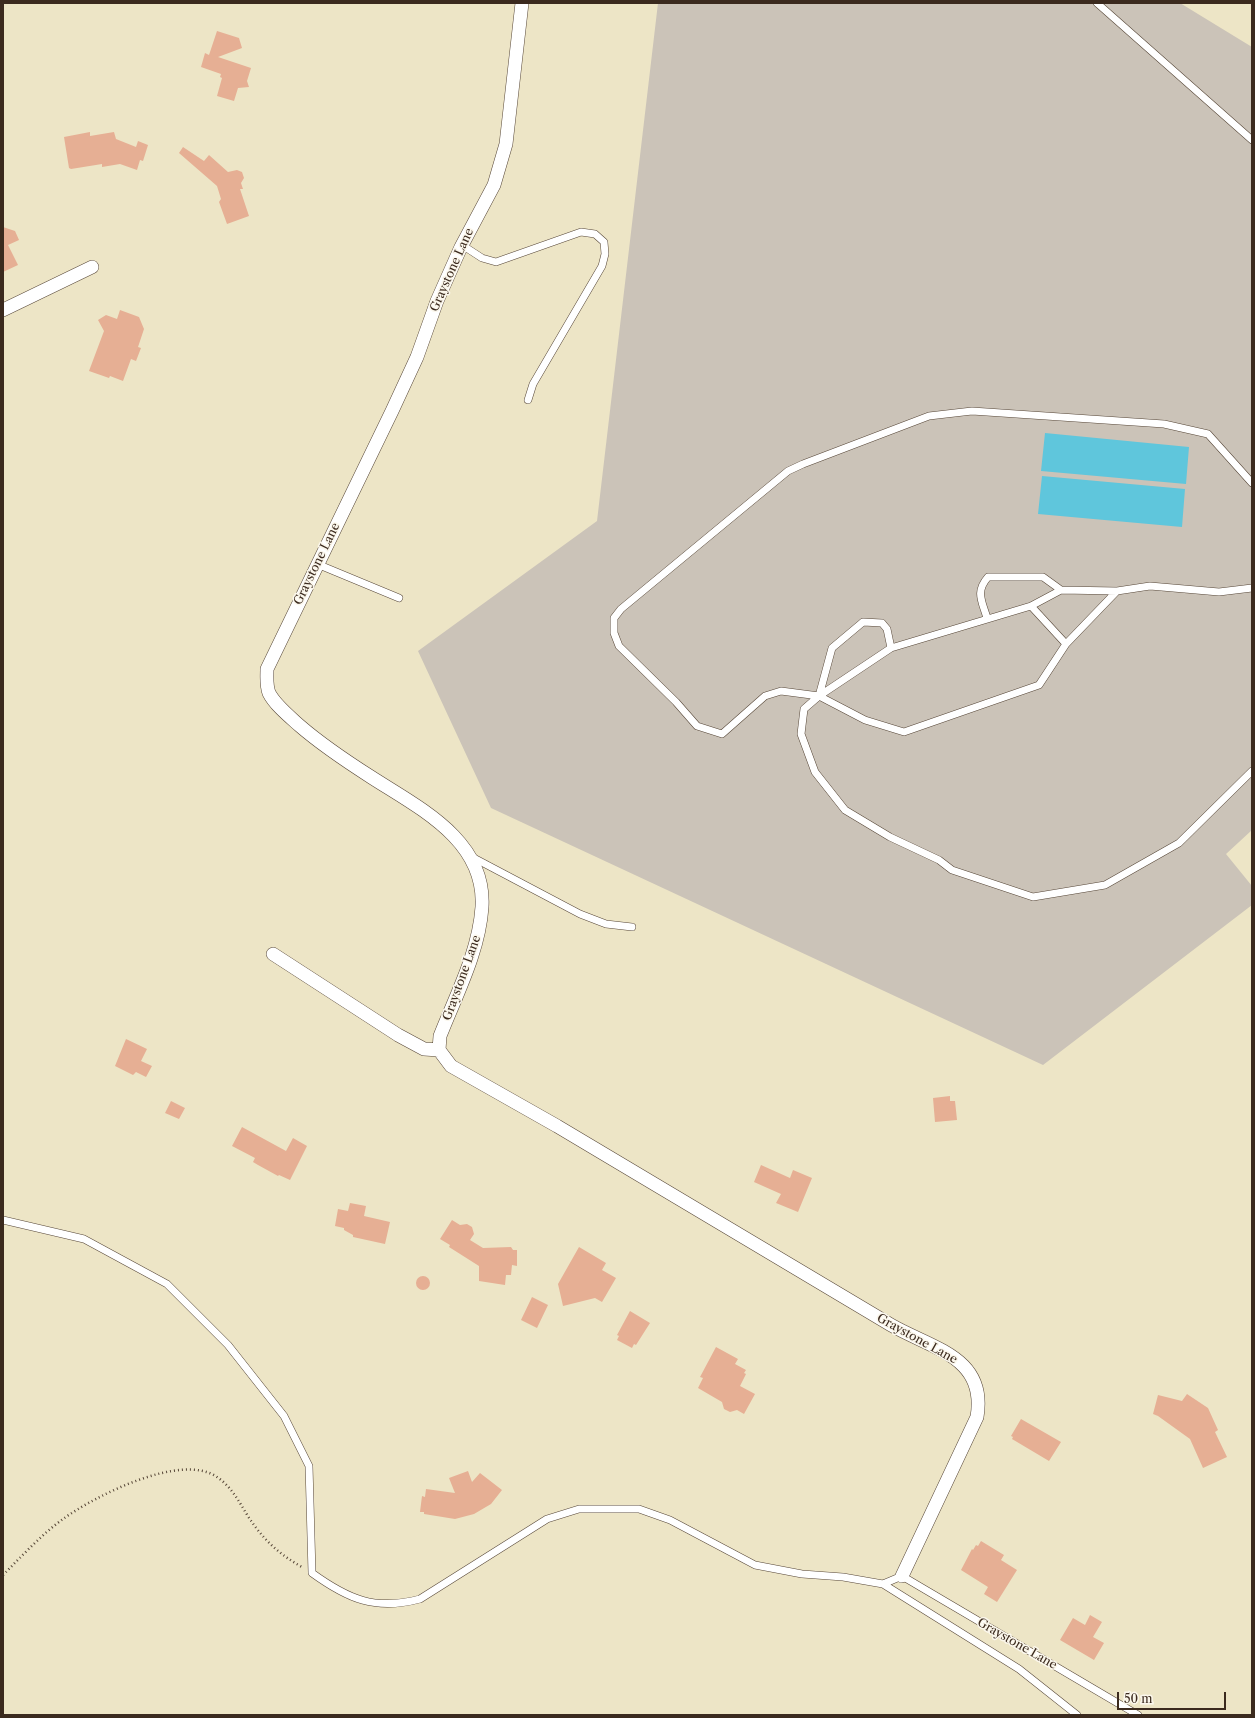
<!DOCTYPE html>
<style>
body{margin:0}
#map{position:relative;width:1255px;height:1718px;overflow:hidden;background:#ede5c6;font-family:"Libre Caslon Text",serif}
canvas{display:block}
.frame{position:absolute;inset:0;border:4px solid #3b2a1e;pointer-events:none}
.scale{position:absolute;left:1117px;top:1692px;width:109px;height:18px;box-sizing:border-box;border:2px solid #3b2a1e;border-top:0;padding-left:5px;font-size:12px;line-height:14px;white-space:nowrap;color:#3b2a1e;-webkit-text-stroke:3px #fbf7ec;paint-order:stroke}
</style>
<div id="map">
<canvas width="1255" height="1718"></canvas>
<div class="frame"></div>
<div class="scale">50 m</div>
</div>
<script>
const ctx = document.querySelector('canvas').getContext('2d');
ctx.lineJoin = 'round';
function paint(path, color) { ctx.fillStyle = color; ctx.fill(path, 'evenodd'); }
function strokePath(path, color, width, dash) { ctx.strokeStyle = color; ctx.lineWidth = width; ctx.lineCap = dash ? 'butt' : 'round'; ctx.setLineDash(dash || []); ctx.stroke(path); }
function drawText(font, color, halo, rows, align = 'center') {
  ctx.font = font + ' "Libre Caslon Text",serif'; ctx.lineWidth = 3; ctx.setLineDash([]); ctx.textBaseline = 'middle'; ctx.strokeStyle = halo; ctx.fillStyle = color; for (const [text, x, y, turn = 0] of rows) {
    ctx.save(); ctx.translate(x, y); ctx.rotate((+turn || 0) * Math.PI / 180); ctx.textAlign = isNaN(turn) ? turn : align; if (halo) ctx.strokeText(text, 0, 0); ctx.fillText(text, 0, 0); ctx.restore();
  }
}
paint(new Path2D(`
 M658 3H1180L1252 47V830L1226 854 1252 886V905L1043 1065 491 808 418 651 597 521Z`), '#cbc3b8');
paint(new Path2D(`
 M1045 433 1189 447 1186 484 1041 471Z
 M1042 476 1185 489 1182 527 1038 514Z`), '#5fc6dc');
paint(new Path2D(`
 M217 31 239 38 242 48 218 57 251 68 247 81 249 87 238 88 234 101 217 96 222 78 220 77 221 74 201 67 205 53 209 55Z
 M90 132V136L114 132 116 139 136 147 138 141 148 145 143 161 140 160 137 170 120 164 102 167V164L71 169 69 168 64 137Z
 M183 147 204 161 209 155 228 172 237 170 242 172 244 178 241 183 243 189H240L249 216 227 224 219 202 221 199 217 186 179 153Z
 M3 227 15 231 19 240 8 245 18 265 3 272Z
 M120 310 139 317 144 329 138 347 141 348 136 361 131 359 123 381 110 376 109 378 89 371 104 331 98 320 106 315 117 319Z
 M126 1039 147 1049 141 1061 152 1066 146 1077 136 1072 133 1075 115 1066Z
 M950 1096V1101H955L957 1120 935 1122 933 1098Z
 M171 1101 185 1108 179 1119 165 1113Z
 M242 1127 286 1151 293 1138 307 1146 290 1180 279 1175 278 1176 258 1165 253 1162 255 1158 232 1146Z
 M761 1165 790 1178 793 1170 812 1178 798 1212 776 1203 781 1194 754 1182Z
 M350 1203 366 1206 364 1216 390 1222 385 1244 353 1237V1235L344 1230V1228L335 1226 338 1209 348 1211Z
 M452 1220 460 1225 467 1224 472 1227 474 1234 470 1240 483 1248 511 1247 513 1250H517V1266L512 1265 511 1275H506L505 1285 479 1281V1266L449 1247 450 1245 440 1239Z
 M579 1247 606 1263 602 1270 616 1278 602 1302 595 1298 563 1306 558 1284Z
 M416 1283a7 7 0 1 1 14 0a7 7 0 1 1-14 0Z
 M532 1297 548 1305 537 1328 521 1320Z
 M630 1311 650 1323 636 1345 634 1344 632 1348 617 1340 619 1336 617 1335Z
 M716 1347 738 1359 735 1364 746 1370 744 1373 746 1374 740 1386 755 1394 744 1414 737 1410 730 1412 724 1409 722 1402 698 1388 703 1378 700 1377Z
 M1187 1394 1208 1408 1218 1430 1215 1432 1227 1457 1203 1468 1190 1439 1158 1416 1153 1414 1158 1395 1182 1401Z
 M1021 1419 1061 1442 1049 1461 1012 1439 1013 1437 1011 1436Z
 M468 1471 472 1482 480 1473 502 1490 491 1504 474 1514 455 1519 424 1514V1512H420L422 1496 425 1497 426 1489 455 1493 449 1478Z
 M981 1541 1004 1555 1001 1560 1017 1570 997 1602 984 1594 988 1587 961 1570 972 1549 973 1550 976 1545 978 1546Z
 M1090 1615 1102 1622 1093 1637 1104 1643 1094 1660 1060 1640 1073 1618 1085 1625Z`), '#e6af94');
const service = new Path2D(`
 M1097 3 1252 140
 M462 245 482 258 496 262 581 232 595 234 604 242 605 254 602 266 533 384 528 400
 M317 564 399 598
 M1252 588 1219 592 1150 586 1117 591 1066 644 1039 685 904 732 865 720 819 696 804 709 801 734 815 772 845 810 890 837 939 860 952 870 1033 897 1105 885 1179 843 1252 771
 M1117 591 1061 590 1031 606 891 648 819 696 781 691 765 696 722 734 697 726 676 702 619 646 614 633V618L621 609 788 471 803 464 929 416 972 411 1164 424 1208 434 1252 483
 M1031 606 1066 644
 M987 618C982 601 975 592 988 577H1043L1061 590
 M819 696 832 648 863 622 882 623 887 629 891 648
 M472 857 580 914 606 924 632 927
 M3 1220 84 1239 167 1284 228 1345 284 1416 309 1466 312 1573C348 1599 375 1611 420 1599L547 1519 579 1509H639L670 1520 755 1565 802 1574 843 1577 883 1584 1019 1669 1077 1715
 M883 1584 902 1576 1138 1715`);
const minor = new Path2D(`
 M522 3 506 144 494 185 461 247 437 301 417 357 392 411 267 669C267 677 266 685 269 693 275 705 290 717 300 726 322 745 346 761 371 777 419 808 486 840 482 907 479 952 456 995 440 1036L439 1050 451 1066 557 1126 891 1325C933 1349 987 1357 977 1417L902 1576
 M3 310 92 267
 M273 954 398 1035 424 1049 439 1050`);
strokePath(service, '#564637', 8);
strokePath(minor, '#564637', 14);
strokePath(new Path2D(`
 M3 1575C22 1556 41 1535 63 1519 95 1496 181 1452 217 1477 235 1489 242 1509 254 1525 267 1543 282 1556 302 1567`), '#564637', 2.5, [1, 3]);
strokePath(service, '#fff', 7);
strokePath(minor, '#fff', 13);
drawText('12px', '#3b2a1e', '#fbf7ec', [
 ["Graystone Lane",452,270,-66],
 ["Graystone Lane",317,564,-64],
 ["Graystone Lane",462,978,-70],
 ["Graystone Lane",917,1339,29],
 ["Graystone Lane",1017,1644,30]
]);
</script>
